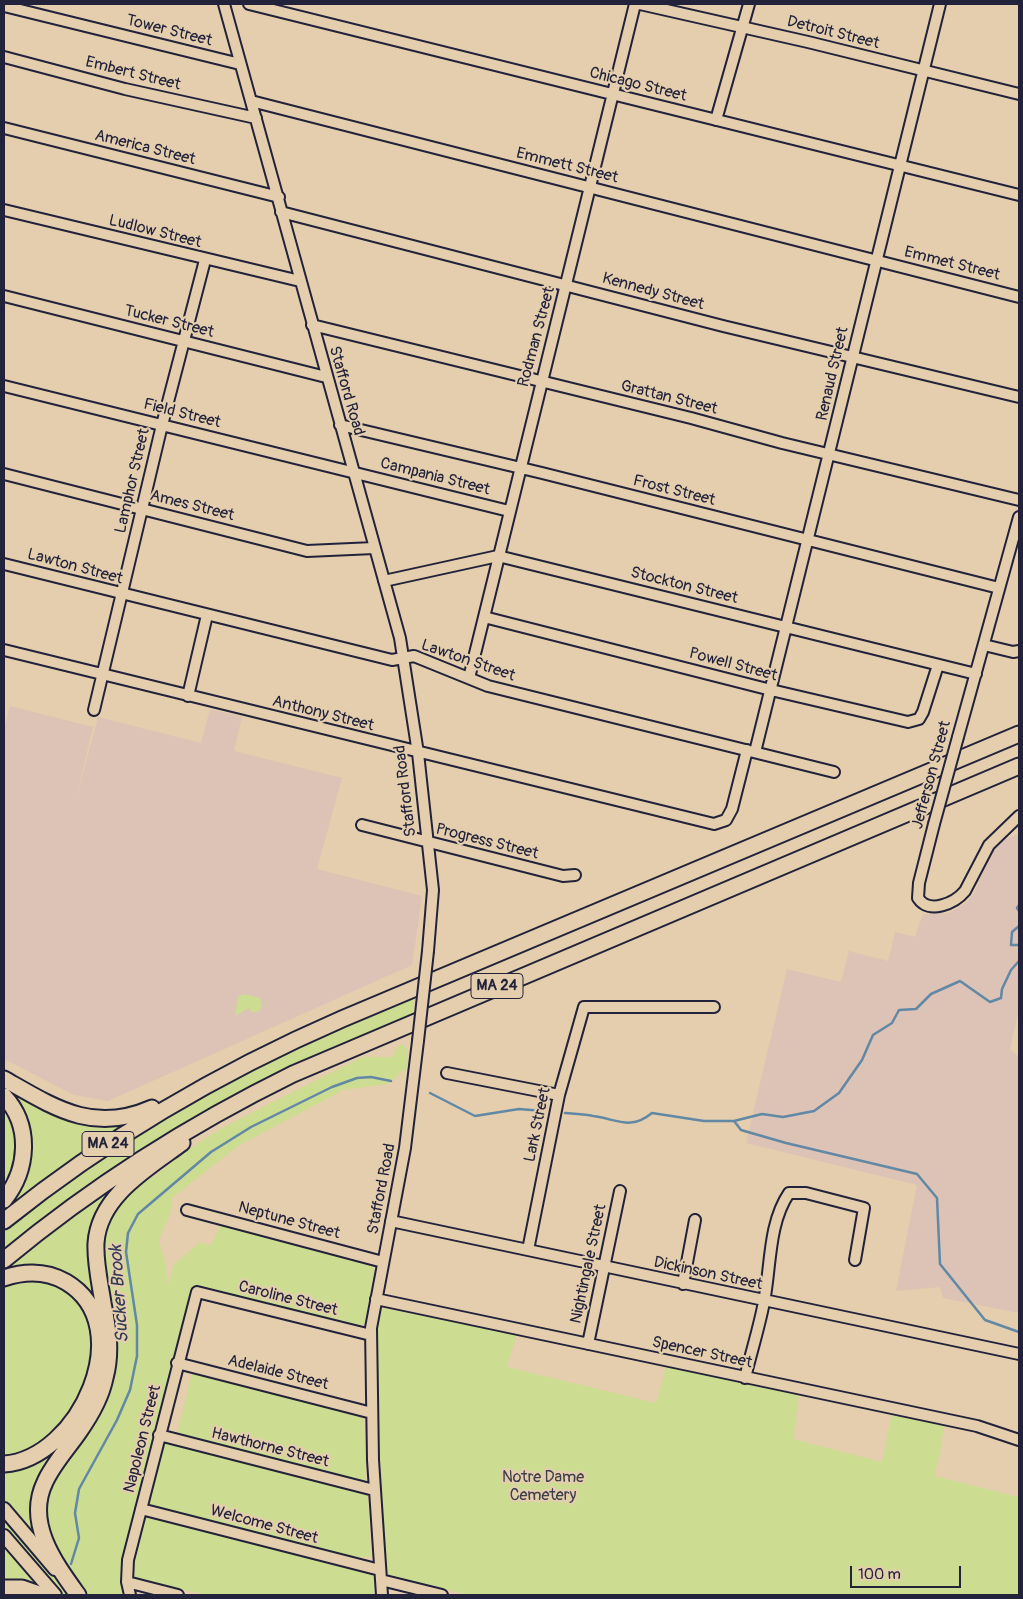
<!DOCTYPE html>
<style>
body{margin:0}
#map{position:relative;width:1023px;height:1599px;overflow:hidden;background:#e4cead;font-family:Pangolin,sans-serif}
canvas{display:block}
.frame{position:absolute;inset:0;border:5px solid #22223b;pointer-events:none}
.scale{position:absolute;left:850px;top:1566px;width:111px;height:22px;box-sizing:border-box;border:2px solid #22223b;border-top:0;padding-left:6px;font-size:15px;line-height:18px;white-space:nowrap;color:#22223b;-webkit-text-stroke:4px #e4cead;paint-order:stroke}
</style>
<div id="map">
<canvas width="1023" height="1599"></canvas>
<div class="frame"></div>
<div class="scale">100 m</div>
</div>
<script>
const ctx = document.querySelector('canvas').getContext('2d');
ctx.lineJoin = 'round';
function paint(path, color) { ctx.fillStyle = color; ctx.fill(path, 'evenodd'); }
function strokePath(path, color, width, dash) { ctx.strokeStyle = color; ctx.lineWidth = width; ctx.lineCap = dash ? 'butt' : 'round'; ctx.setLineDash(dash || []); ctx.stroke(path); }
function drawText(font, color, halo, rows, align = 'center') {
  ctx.font = font + ' Pangolin,sans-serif'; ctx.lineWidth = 4.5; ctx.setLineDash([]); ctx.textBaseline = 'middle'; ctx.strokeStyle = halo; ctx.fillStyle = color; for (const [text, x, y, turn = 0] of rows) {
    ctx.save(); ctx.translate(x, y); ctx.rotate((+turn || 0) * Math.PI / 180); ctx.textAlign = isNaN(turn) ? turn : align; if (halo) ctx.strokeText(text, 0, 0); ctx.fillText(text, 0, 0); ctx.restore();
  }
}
paint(new Path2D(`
 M10 706 93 727 74 807 98 717 201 743 210 709 242 717 234 751 342 778 317 869 422 896 412 965 108 1101 74 1095 4 1059V730Z
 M1016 835H1019V1009L1010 1049 1019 1057V1313L943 1298 940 1287 896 1291 917 1185 746 1143 787 969 841 982 849 951 888 961 895 932 915 937 923 914 949 913 967 902 974 893 993 848 999 842Z`), '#ddc2b6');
paint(new Path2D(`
 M243 994 260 998 262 1007 258 1012H251L249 1008 235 1016 238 997Z
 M415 994 412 1017 284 1073 4 1255V1228L89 1163 243 1071Z
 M403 1044 408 1051 407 1068 387 1084 343 1090 238 1146 172 1198 170 1213 159 1241 166 1265 168 1286 174 1264 199 1243 211 1245 221 1224 369 1262V1265L375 1266 364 1326 336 1319 333 1321 201 1286 192 1291 124 1563 122 1577 127 1595H85L56 1556 44 1520 46 1490 94 1419 100 1242 112 1212 143 1179 154 1177 181 1154 222 1128 362 1057H392L398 1046Z
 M4 1084 118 1123 119 1127 8 1207 6 1205 25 1169Z
 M4 1101 8 1106 20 1150 4 1195Z
 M120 1183 100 1216 102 1317 84 1291 9 1272 8 1268 54 1230Z
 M48 1278 81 1300 95 1341 84 1396 43 1445 4 1460V1282Z
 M383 1308 517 1334 507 1367 656 1403 666 1367 799 1394 793 1439 882 1462 892 1413 945 1424 935 1476 1019 1497V1595H468L386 1574C382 1510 379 1447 378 1383 377 1361 372 1328 383 1308Z
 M192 1372 340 1409V1412L364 1418 366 1483 177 1435Z
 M65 1438 48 1468 38 1533 35 1534 4 1499V1468Z
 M164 1441 365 1493 368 1495 371 1557H352L152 1506 147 1502Z
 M145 1515 373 1574 375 1595H207L138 1580 132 1576V1558Z
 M4 1516 70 1595H60L4 1528Z
 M4 1545 43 1587 4 1584Z`), '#ccdc91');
strokePath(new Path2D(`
 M1019 905 1017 908 1019 911
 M1019 926 1012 932 1011 945H1019
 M430 1093 475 1116 519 1109 543 1111
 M565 1113C574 1114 584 1114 593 1116 617 1119 630 1131 652 1113L704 1121H734L762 1114 783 1117 814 1111 839 1093 862 1060 873 1035 892 1023 899 1010 916 1009 931 994 960 981 990 1002 1001 998 1002 989 1011 970 1019 961
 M734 1121 741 1130 786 1143 917 1174 937 1198 940 1264 985 1320 1019 1332
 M71 1564 79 1538 75 1513 79 1489 117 1420 130 1390 137 1356V1325L126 1252 128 1233 138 1214 211 1152 251 1127 332 1087 357 1078 371 1077 391 1081`), '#6188a5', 2.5);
const minor = new Path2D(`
 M224 4 400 638 418 753 433 890 428 951
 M249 4 1019 195
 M640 4 808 42 1019 94
 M4 6 240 64
 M4 57 125 89 256 118
 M251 101 1019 297
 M716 120 749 4
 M4 128 279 197
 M4 210 300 281
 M281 212 723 326 1019 397
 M4 296 326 377
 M312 325 691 418 782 443 1019 500
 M4 386 509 511
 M340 425 542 473 999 588
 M4 474 307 551 374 548
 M4 564 392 660 414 656 488 686 834 772
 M384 581 498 556 976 674
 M484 617 771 690 908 722 919 719 923 712 938 665
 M984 645 1013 652 1019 651
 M4 650 714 824 726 820 732 809 747 750
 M469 678 635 4
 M188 696 207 615
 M94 710 162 425 205 260
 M958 737 1019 517
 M755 752 940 4
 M934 824 919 883 918 898C929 915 955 903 965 891L989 845 1019 816
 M362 825 563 876 575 875
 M447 1073 559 1095
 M187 1210 383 1262
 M391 1221 1019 1354
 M528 1250 559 1095 584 1007H714
 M683 1284 695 1220
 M376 1299 977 1426 1019 1440
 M588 1344 620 1191
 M177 1363 372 1413
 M745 1378C751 1353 759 1328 764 1302 771 1267 768 1224 789 1193H806L864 1208 855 1260
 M159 1435 374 1490
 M141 1509 380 1570
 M381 1580 442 1595
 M127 1582 178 1595
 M130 1595 127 1582 128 1560 197 1292 371 1335
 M382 1595 373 1460 371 1328 405 1148 418 1041`);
const major = new Path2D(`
 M4 1509 55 1569
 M4 1536 55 1595`);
const highway = new Path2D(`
 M4 1079C55 1108 93 1134 152 1108
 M4 1096C32 1126 28 1170 4 1200
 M4 1221C107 1138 220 1072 342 1019L1019 734
 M4 1260C93 1186 189 1125 293 1074L1019 766
 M4 1278C25 1271 47 1271 66 1282 140 1326 79 1459 4 1464
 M4 1588H22L42 1595
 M78 1595C55 1563 25 1523 45 1482 53 1464 68 1448 79 1432 91 1415 101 1398 105 1378 112 1352 108 1328 103 1303 100 1283 95 1263 96 1243 99 1196 148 1168 182 1143`);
strokePath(minor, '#22223b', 14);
strokePath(major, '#22223b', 16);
strokePath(highway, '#22223b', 19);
strokePath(minor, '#e4cead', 10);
strokePath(major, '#e4cead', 12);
strokePath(highway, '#e4cead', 15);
const minorBridge = new Path2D(`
 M934 824 958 737
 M418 1041 428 951`);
strokePath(minorBridge, '#22223b', 14, []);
strokePath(minorBridge, '#e4cead', 10);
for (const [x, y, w] of [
 [497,986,52],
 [108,1144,52]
]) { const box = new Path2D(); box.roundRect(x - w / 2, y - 12.5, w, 25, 4); ctx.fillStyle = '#e4cead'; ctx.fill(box); strokePath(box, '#22223b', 1); }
drawText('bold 15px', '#22223b', null, [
 ["MA 24",497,986],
 ["MA 24",108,1144]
]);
drawText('16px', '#22223b', '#e4cead', [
 ["Tower Street",169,31,14],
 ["Detroit Street",833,33,14],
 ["Embert Street",133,74,14],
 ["Chicago Street",638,85,14],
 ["America Street",145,148,14],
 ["Emmett Street",567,166,14],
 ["Ludlow Street",155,232,14],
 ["Emmet Street",952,264,14],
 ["Kennedy Street",653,292,15],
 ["Tucker Street",169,322,14],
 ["Rodman Street",537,337,-75],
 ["Renaud Street",833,374,-77],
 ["Stafford Road",346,391,74],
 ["Grattan Street",669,398,14],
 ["Field Street",182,414,14],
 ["Campania Street",435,477,14],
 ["Lamphor Street",133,481,-77],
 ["Frost Street",674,491,14],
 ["Ames Street",192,506,14],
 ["Lawton Street",75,567,15],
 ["Stockton Street",684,586,14],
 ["Lawton Street",468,661,19],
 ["Powell Street",733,665,15],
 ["Anthony Street",323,714,14],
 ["Jefferson Street",932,775,-75],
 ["Stafford Road",406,791,-97],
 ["Progress Street",487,842,14],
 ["Lark Street",538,1125,-78],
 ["Stafford Road",382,1189,-79],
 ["Neptune Street",289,1221,15],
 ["Nightingale Street",589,1264,-78],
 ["Dickinson Street",708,1274,12],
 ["Caroline Street",288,1299,14],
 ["Spencer Street",702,1353,12],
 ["Adelaide Street",278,1373,14],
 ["Napoleon Street",143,1439,-76],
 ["Hawthorne Street",270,1448,14],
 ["Welcome Street",264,1525,15]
]);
drawText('16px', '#3c3e48', '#e4cead', [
 ["Notre Dame",543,1478],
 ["Cemetery",543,1496]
]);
drawText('italic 18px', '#323c56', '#e4cead', [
 ["Sucker Brook",120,1294,-94]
]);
</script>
